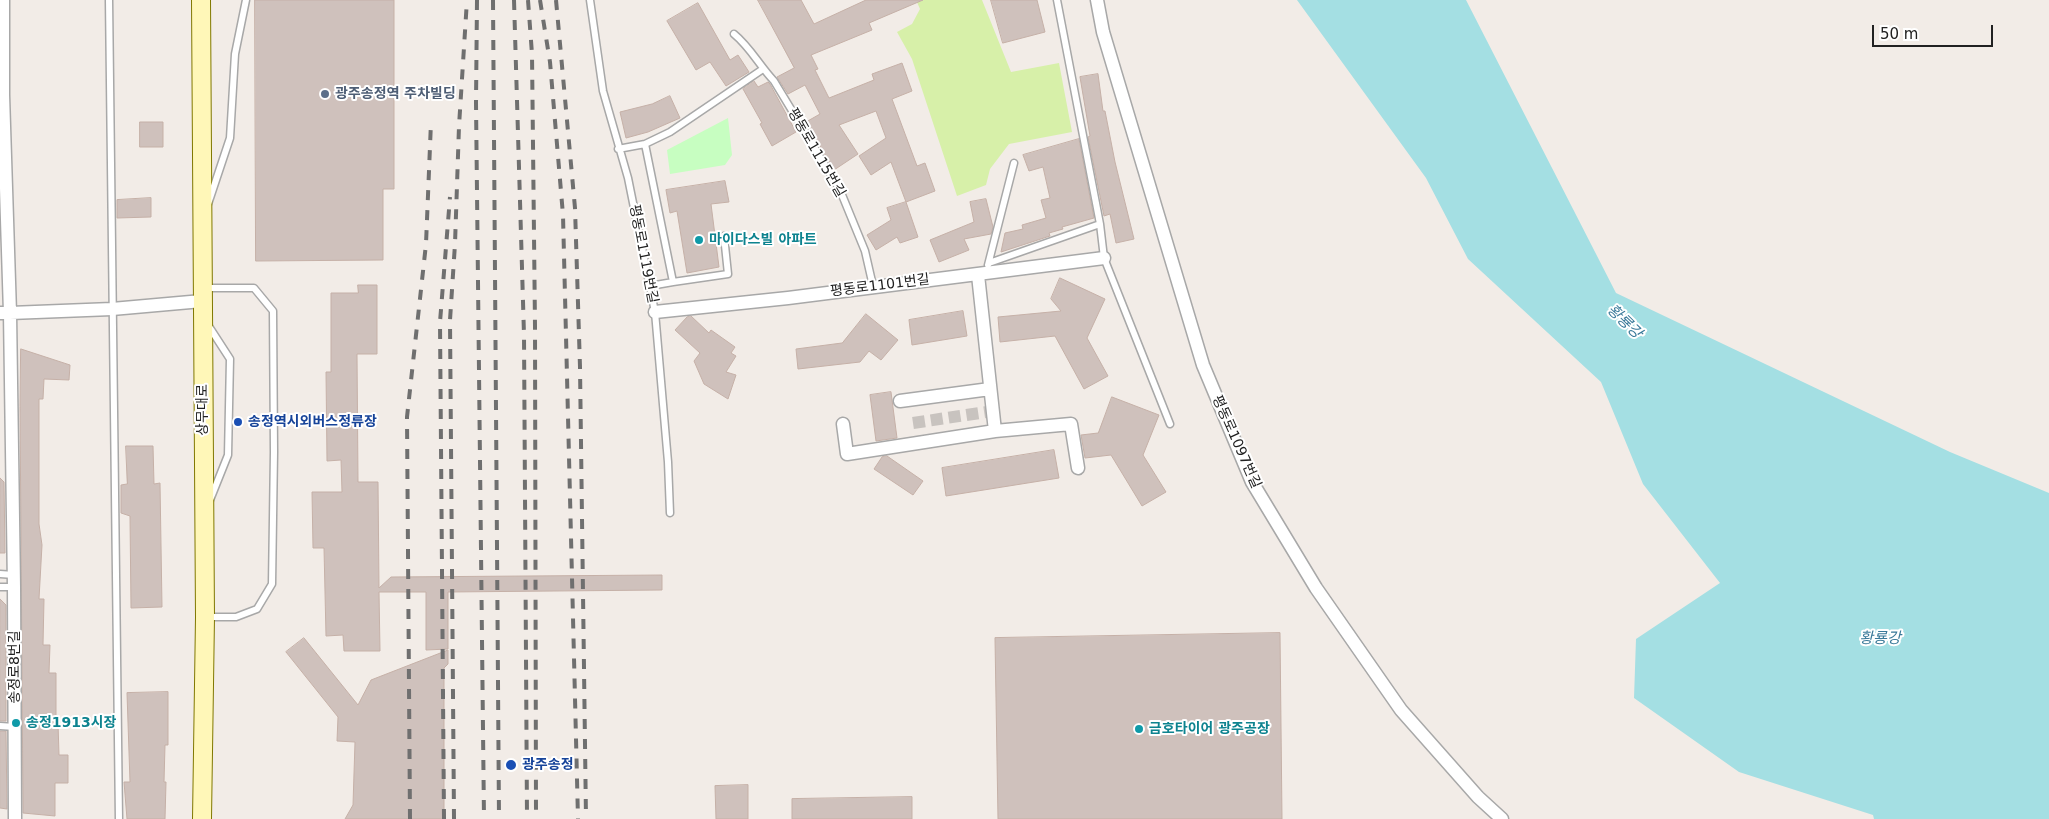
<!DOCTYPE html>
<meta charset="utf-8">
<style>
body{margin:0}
#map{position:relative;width:2049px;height:819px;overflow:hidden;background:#f2ece7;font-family:"DejaVu Sans",sans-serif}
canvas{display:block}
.scale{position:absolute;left:1872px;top:25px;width:121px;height:22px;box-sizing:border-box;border:2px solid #212121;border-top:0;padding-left:6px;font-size:15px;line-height:18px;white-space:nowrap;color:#212121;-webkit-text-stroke:4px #fff;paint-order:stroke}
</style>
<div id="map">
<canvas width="2049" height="819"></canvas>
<div class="scale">50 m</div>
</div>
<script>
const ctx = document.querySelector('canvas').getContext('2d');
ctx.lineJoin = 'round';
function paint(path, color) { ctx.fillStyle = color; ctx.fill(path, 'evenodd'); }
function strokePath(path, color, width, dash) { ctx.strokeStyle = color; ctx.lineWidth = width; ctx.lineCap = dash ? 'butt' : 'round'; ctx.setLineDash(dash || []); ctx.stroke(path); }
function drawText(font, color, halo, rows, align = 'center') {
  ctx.font = font + ' "DejaVu Sans","Noto Sans KR",sans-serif'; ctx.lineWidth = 4; ctx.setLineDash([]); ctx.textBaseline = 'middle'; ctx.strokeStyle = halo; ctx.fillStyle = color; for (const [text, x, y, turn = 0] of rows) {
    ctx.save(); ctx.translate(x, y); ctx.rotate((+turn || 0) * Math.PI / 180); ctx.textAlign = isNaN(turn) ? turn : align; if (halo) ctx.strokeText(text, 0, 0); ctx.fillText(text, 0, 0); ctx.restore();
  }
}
paint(new Path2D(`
 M916 0H982L1011 72 1059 63 1072 132 1009 144 990 169 986 185 957 196 912 59 897 32 912 24 920 9Z`), '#d7f0a9');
paint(new Path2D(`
 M728 118 732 155 725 165 670 174 667 150Z`), '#c7fec1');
paint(new Path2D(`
 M1297 0H1466L1616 293 1950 452 2049 493V819H1874L1873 815 1739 772 1634 698 1636 639 1720 583 1643 484 1601 382 1468 259 1426 178Z`), '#a4dfe3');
const building = new Path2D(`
 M255 0H394V189H383V260L256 261Z
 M758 0H801L814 24 866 0H923L869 23 872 30 811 55 818 69 815 70 829 98 874 80 872 74 902 63 912 91 892 99 917 166 925 163 935 191 906 202 891 162 871 175 859 156 886 138 876 111 839 125 858 154 834 170 806 122 820 114 805 85 788 94 777 77 794 68Z
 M991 0H1037L1045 32 1003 43Z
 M698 3 730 60 738 55 749 72 726 86 710 62 696 70 667 21Z
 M1098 74 1103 111H1105L1115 162 1134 239 1116 243 1110 214 1104 216 1088 137 1090 136 1080 77Z
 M754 81 758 87 768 82 770 84 796 132 772 146 760 124 762 123 743 89Z
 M670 96 680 118 648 132 626 138 620 112 652 104Z
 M140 122H163V147H140Z
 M1079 139 1094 218 1062 227 1063 229 1049 233 1050 236 1001 252 1005 233 1023 229 1022 225 1046 218 1041 200 1050 198 1043 167 1029 171 1023 155Z
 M725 181 729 202 711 204 719 267 687 273 677 211 670 213 666 190Z
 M151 198V217L117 218V200Z
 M986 199 993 227 991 234 964 239 969 250 939 262 930 240 974 222 970 202Z
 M906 202 918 237 900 243 897 237 876 250 867 235 891 220 887 208Z
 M1060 278 1105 299 1087 338 1108 376 1084 389 1055 336 1000 342 998 317 1061 311 1051 299Z
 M358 285H377V354H357L358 482H378L379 588 391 577 662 575V590L448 592V649L426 650V592H379L380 651H344L343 635 326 636 324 548H313L312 492H342L341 460 327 461 326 372H331V293H358Z
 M963 311 967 336 912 345 909 320Z
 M866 314 898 340 881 360 869 351 860 362 798 369 796 349 842 343Z
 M691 316 709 333 711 330 735 347 731 353 736 356 726 372 736 375 728 399 704 384 694 361 700 353 675 330 687 317Z
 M21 349 70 365 69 380 44 379 43 399H39V524L42 545 39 599H44L43 645H50L49 673H56V723H58L59 755H68V783H55V816L23 813V809L20 407Z
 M891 392 897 438 876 441 870 395Z
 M1112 397 1159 415 1143 455 1166 492 1142 506 1111 455 1085 458 1081 435 1098 433Z
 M126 446H153L154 484 160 483 162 607 131 608 130 516 121 513V485L127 484Z
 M1054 450 1059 478 946 496 942 468Z
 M887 456 923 481 913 495 874 469 882 457Z
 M0 478 4 482 5 553H0Z
 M0 599 6 605V721H0Z
 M1280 633 1282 819H998L995 638Z
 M304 638 358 705 371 680 448 650V664L444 668V819H345L353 805 355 742 337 741 338 717 286 652Z
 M168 692V745H165L164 782H166L165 819H127L124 782H130L127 693Z
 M0 731H6L7 809 0 808Z
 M748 785V819H716L715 786Z
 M912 797V819H792V799Z`);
paint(building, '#cfc1bc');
strokePath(building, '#c5b0a7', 1);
strokePath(new Path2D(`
 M913 423 993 411`), '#c8c3bf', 12, [12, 6]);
const service = new Path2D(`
 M109 0 119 819
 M590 0 603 91 628 178 655 312 668 462 670 513
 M1057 0 1100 224 1104 258 1170 424
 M734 34C750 47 759 65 774 81L840 190 865 251 873 286
 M645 144 673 282 728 274 724 236
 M618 149 645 144 670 132 763 69
 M208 204 230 138 235 54 246 0
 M989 263 1100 224
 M988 265 1014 163
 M650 286 673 282
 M204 288H254L273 311 274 452 272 584 257 609 236 617H206
 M208 325 230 359 228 455 210 500
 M0 574 14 575
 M0 587H14
 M0 726 15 727`);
const minor = new Path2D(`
 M3 0V95L10 313 112 309 202 301
 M1097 0 1103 32 1203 365 1252 482 1316 588 1401 710 1478 797 1502 819
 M978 275 995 431 1071 424 1078 468
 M655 312 788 298 1104 258
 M0 313H10L14 587 15 819
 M900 401 990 389
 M843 424 847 454 995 431`);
const secondary = new Path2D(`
 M201 0 205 617 202 819`);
strokePath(service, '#a8a8a8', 9);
strokePath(minor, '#a8a8a8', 15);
strokePath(secondary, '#807800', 20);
strokePath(service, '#fff', 6);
strokePath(minor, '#fff', 12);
strokePath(secondary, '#fff7b8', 18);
strokePath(new Path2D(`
 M477 0 476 103 484 819
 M493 0 499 819
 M514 0 524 335 527 819
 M528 0 532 54 535 326 536 819
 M540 0 550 62 563 215 578 819
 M556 0 575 208 580 367 586 819
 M410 819 407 417 426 244 431 122
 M444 819 440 322 450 197
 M454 819 450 320 455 244 459 126 467 0`), '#6f6f6f', 4, [10, 10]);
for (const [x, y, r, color] of [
 [325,94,5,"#5c6f8a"],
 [699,240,5,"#0f9aa8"],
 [238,422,5,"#1a4fb4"],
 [16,723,5,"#0f9aa8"],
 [1139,729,5,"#0f9aa8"],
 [511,765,6,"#1a4fb4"]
]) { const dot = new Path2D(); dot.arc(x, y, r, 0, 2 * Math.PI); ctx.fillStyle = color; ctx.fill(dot); strokePath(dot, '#fff', 2); }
drawText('bold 14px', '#4e5e75', '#fff', [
 ["광주송정역 주차빌딩",335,94]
], 'left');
drawText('14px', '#212121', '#fff', [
 ["평동로1115번길",816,153,60],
 ["평동로1119번길",643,254,79],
 ["평동로1101번길",880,286,-7],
 ["상무대로",203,410,-90],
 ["평동로1097번길",1236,442,66],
 ["송정로8번길",15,667,-90]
]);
drawText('bold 14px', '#0d838f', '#fff', [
 ["마이다스빌 아파트",709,240],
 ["송정1913시장",26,723],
 ["금호타이어 광주공장",1149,729]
], 'left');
drawText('bold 14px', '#164399', '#fff', [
 ["송정역시외버스정류장",248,422],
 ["광주송정",522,765]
], 'left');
drawText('italic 15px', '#397999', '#fff', [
 ["황룡강",1624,322,44],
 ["황룡강",1880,639]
]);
</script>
